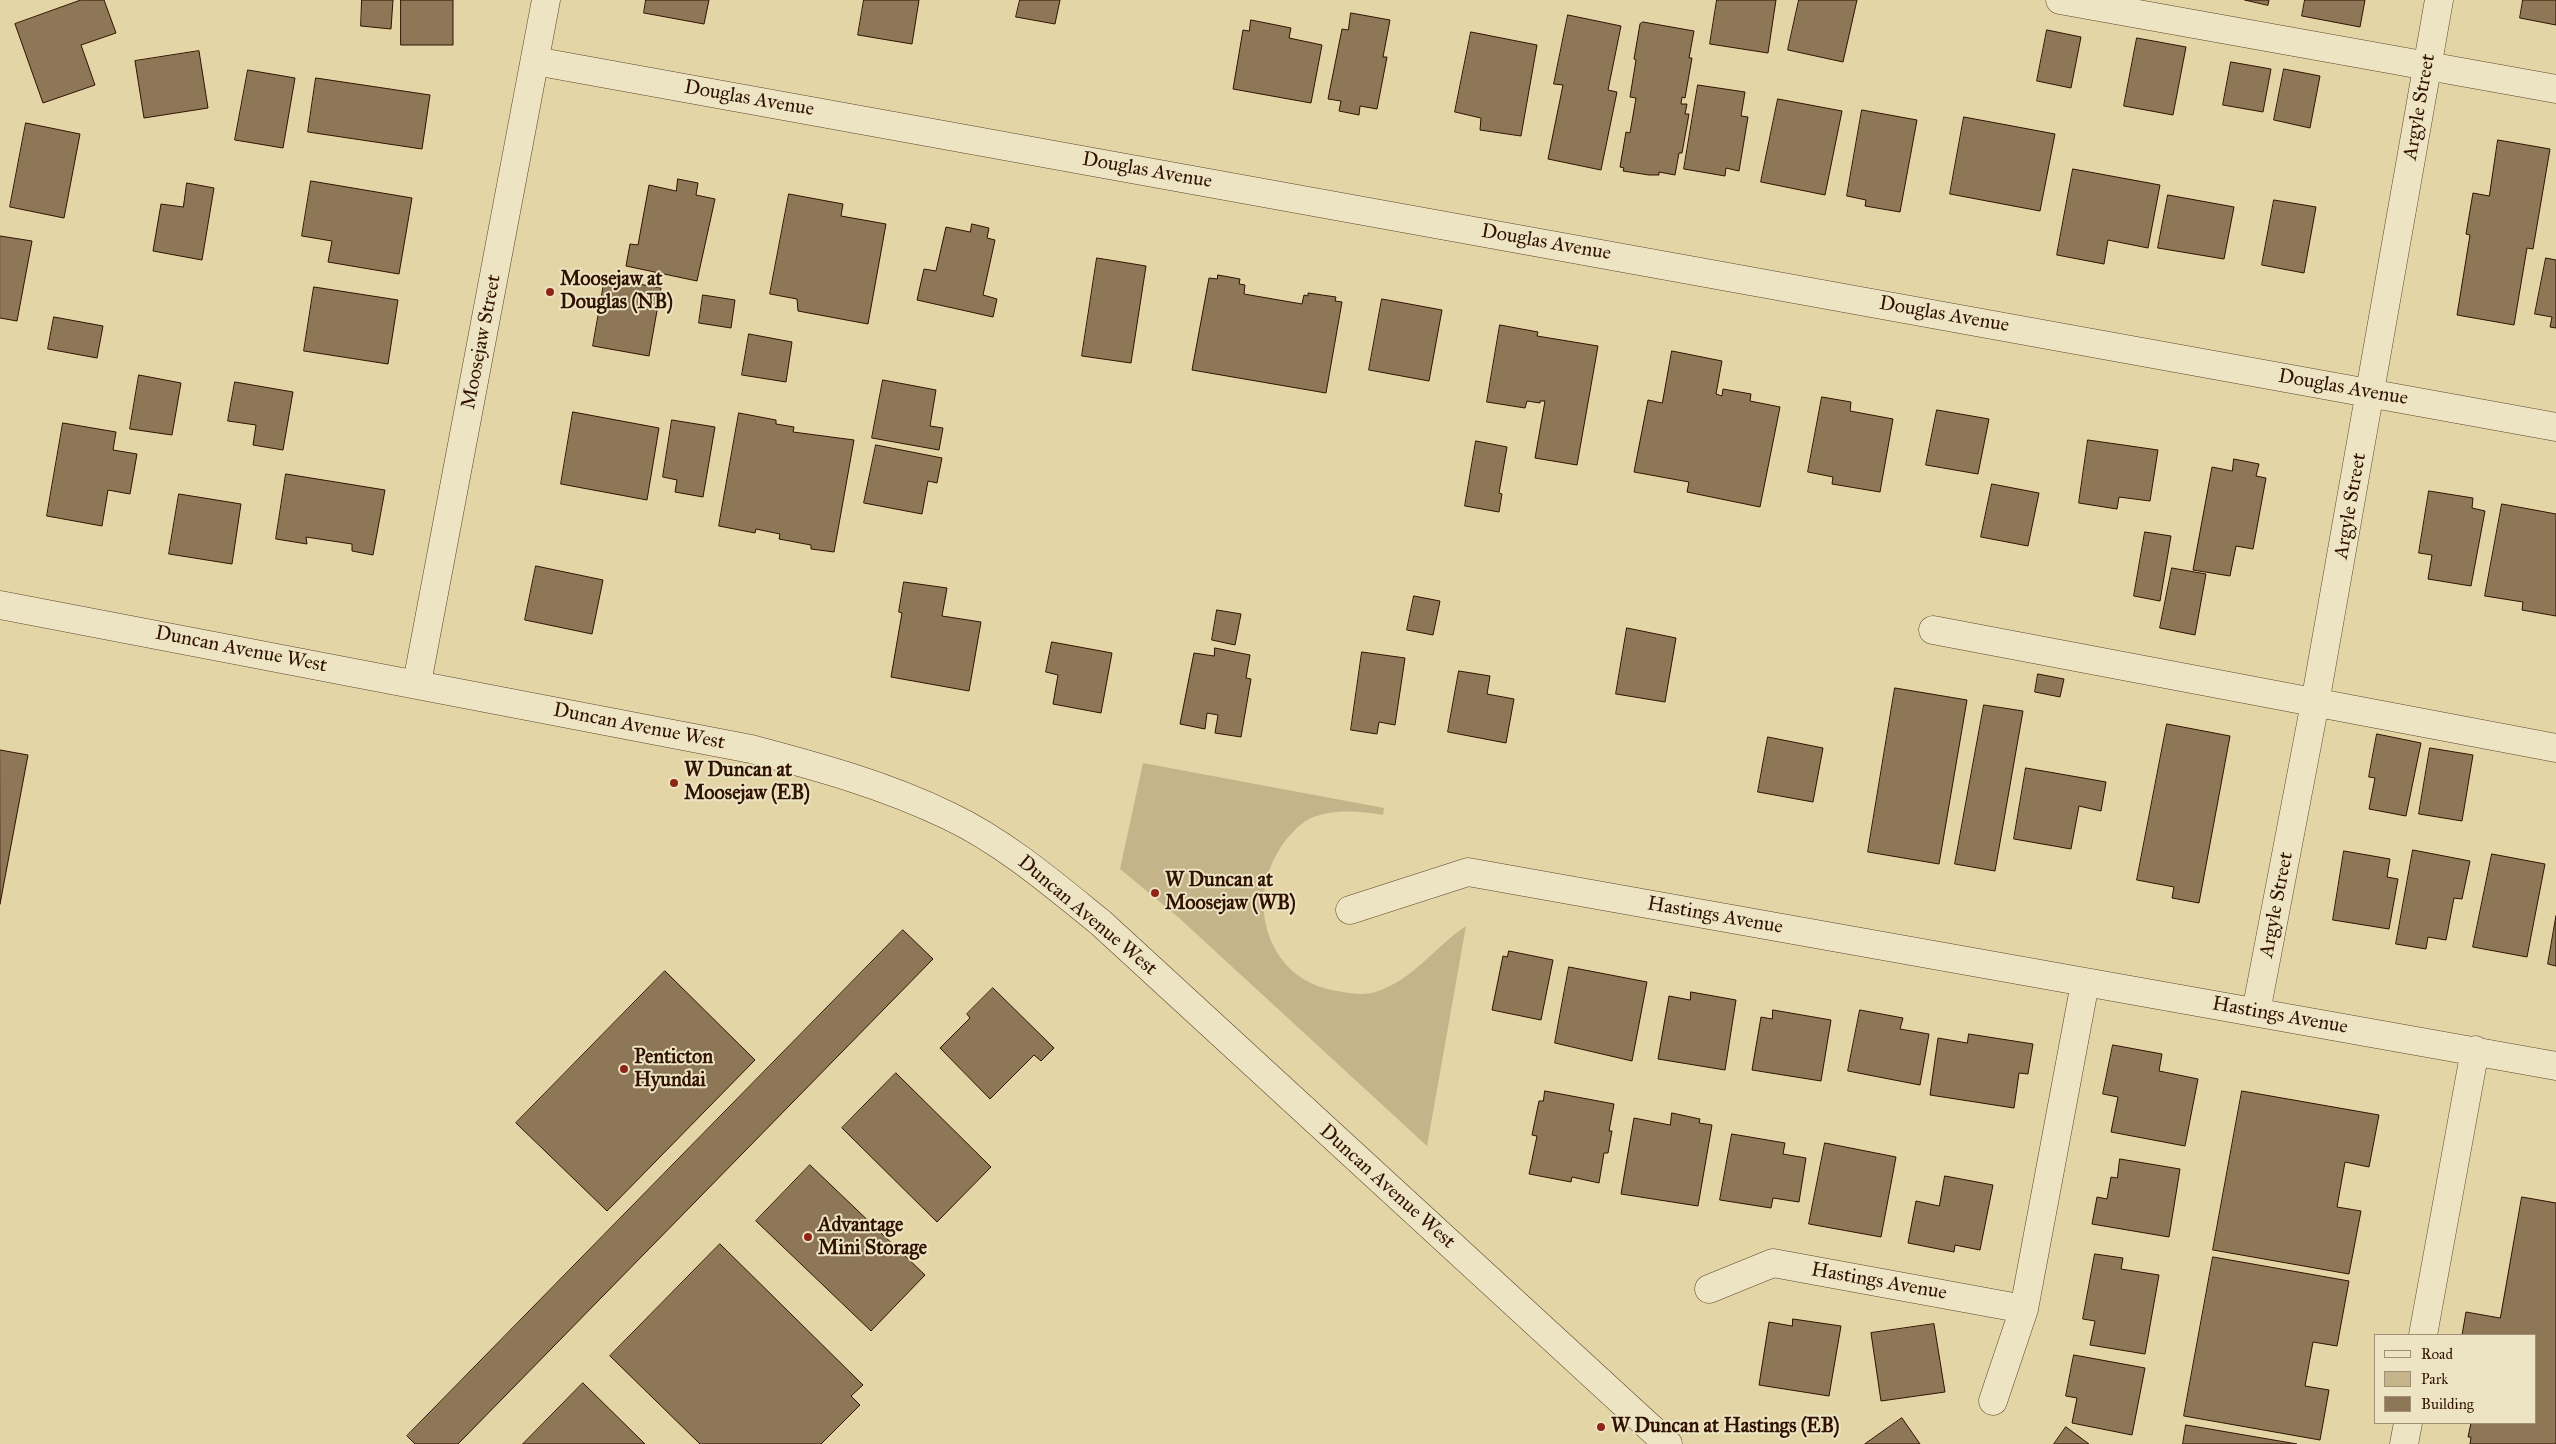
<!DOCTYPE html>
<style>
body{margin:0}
#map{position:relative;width:2556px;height:1444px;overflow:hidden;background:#e3d5a5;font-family:"IM FELL Great Primer",serif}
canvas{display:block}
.legend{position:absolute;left:2374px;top:1334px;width:162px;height:90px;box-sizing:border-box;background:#ede4c4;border:1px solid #a29076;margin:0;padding:6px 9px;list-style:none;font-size:15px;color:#311201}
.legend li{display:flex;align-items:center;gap:10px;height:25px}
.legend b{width:25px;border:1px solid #a29076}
</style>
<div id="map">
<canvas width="2556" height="1444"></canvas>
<ul class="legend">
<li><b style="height:6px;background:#ede4c4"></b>Road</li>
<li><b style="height:14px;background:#c5b489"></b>Park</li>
<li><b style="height:14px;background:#8e7756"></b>Building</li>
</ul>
</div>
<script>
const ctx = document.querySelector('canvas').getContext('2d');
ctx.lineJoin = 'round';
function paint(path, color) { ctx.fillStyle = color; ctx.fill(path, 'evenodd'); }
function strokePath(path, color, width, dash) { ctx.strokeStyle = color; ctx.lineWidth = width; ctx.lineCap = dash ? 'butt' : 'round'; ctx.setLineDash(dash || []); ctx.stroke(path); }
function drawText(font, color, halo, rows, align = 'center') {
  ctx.font = font + ' "IM FELL Great Primer",serif'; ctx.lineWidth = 4; ctx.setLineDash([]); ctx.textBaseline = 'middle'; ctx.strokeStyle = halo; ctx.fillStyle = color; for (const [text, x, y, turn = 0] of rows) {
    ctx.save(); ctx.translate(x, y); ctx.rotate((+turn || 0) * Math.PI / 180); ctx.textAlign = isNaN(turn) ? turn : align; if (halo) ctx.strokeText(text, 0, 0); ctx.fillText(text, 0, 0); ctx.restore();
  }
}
paint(new Path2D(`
 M1143 763 1384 808 1383 815C1358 811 1335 809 1311 818 1299 824 1286 838 1279 850 1245 905 1269 981 1337 991 1349 993 1363 996 1375 992 1413 981 1434 947 1466 926L1427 1146 1178 917 1120 869Z`), '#c5b489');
const building = new Path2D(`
 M81 0H104L116 33 81 45 95 85 43 103 15 24Z
 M362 0H393L391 29 361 26Z
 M401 0H453V45H401Z
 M646 0H709L704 24 644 13Z
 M864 0H919L912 44 858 35Z
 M1020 0H1060L1055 24 1016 17Z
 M1717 0H1776L1768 53 1710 44Z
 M1799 0H1857L1843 62 1788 50Z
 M2245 0H2269L2268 5Z
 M2305 0H2365L2360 27 2302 16Z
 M2523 0H2556V25L2520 18Z
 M1351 13 1390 20 1383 57H1387L1377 109 1360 106 1359 115 1339 111 1341 101 1328 99 1342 29 1348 30Z
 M1568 15 1621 26 1608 90 1617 92 1601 170 1548 159 1563 85 1554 84Z
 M1251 20 1291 28 1289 38 1322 45 1311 103 1233 89 1243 30 1249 31Z
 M1643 22 1694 31 1689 58H1692L1685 98 1682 97 1681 104H1687L1685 114H1689L1682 153H1679L1675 175 1659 172V175H1649L1623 171 1624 168 1620 167 1626 132 1630 133 1636 98 1630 97 1636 60 1634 59 1640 24Z
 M2047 30 2081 37 2071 88 2037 81Z
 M1471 32 1537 45 1521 136 1480 130 1481 118 1455 112Z
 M2137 38 2186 47 2173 115 2124 106Z
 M199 51 208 108 144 118 135 61Z
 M2231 62 2271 69 2263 112 2223 105Z
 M2284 69 2320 76 2310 128 2274 120Z
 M248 70 295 78 283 148 235 140Z
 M316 78 430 95 422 149 308 132Z
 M1698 85 1745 92 1741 116 1748 117 1739 171 1726 168 1725 176 1684 169Z
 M1778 99 1842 111 1825 195 1761 182Z
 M1862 110 1917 120 1900 212 1865 206 1866 200 1847 196Z
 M1964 117 2055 134 2040 211 1950 194Z
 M26 123 80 134 64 218 10 207Z
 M2498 140 2550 149 2533 249 2527 248 2514 325 2457 315 2470 235 2466 234 2473 193 2489 196Z
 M2073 169 2160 185 2148 248 2108 240 2104 264 2057 255Z
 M678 179 698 183 696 195 715 199 697 281 626 266 630 244 638 245 649 185 676 191Z
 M311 181 412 198 399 274 328 262 332 241 302 236Z
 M187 183 214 188 202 260 153 251 161 204 183 207Z
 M789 194 843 204 841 216 886 224 868 324 798 311 797 299 770 294Z
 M2168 195 2234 207 2224 259 2158 248Z
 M2274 200 2316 207 2304 273 2262 265Z
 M972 224 989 228 987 238 995 240 983 295 997 299 993 317 917 300 924 269 936 271 946 227 970 232Z
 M0 236 32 241 17 321 0 318Z
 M1097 258 1146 266 1131 363 1082 356Z
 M2546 258 2556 260V328L2550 327 2552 317 2535 314Z
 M1218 275 1240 279 1239 284 1245 285 1244 294 1302 304 1304 295 1308 296V293L1336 297 1335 301 1342 302 1326 393 1192 370 1209 278 1217 279Z
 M605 278 661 288 649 356 593 346Z
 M314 287 398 300 388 364 304 351Z
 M703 295 735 300 731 328 699 323Z
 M1382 299 1442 310 1429 381 1369 370Z
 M54 317 103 326 97 358 48 349Z
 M1500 325 1538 332 1537 336 1598 346 1577 465 1535 458 1545 401H1540V403L1527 401 1525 408 1487 402Z
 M749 334 792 342 786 382 742 375Z
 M1672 351 1722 361 1716 394 1722 396 1723 389 1751 394 1750 401 1780 407 1760 507 1687 492 1689 482 1634 472 1648 400 1662 403Z
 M139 375 181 383 172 435 130 429Z
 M883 380 936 390 930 426 943 428 939 450 872 438Z
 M235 382 293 392 283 450 253 445 256 425 228 421Z
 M1822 397 1851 402 1850 411 1893 419 1880 492 1832 484 1833 477 1808 472Z
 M1937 410 1989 419 1978 474 1926 465Z
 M573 412 659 428 647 500 561 484Z
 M739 413 776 420V424L794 427 793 432 854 440 834 552 811 549V545L779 539 780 534 756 529 755 533 719 526Z
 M672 420 715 427 703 497 675 492 677 480 663 477Z
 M63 423 116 432 113 450 137 454 130 494 108 490 102 526 47 516Z
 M2088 440 2158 450 2150 501 2119 497 2117 509 2079 503Z
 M1476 441 1507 447 1499 493 1502 494 1499 512 1465 506Z
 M876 445 942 458 937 483 928 481 922 514 864 503Z
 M2234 459 2259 464 2256 476 2266 478 2253 549 2236 546 2230 576 2193 570 2212 467 2232 471Z
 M286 474 385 490 373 555 352 551V544L306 537 307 544 276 539Z
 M1992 484 2039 493 2028 546 1981 537Z
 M2429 491 2473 498 2472 508 2485 511 2471 586 2428 579 2432 555 2419 553Z
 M179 494 241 504 232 564 169 554Z
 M2502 504 2556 514V616L2522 610 2523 602 2485 596Z
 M2145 532 2171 536 2160 601 2134 596Z
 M536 566 603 580 592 634 525 620Z
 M2172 568 2206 574 2195 635 2160 628Z
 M904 582 947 588 942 616 981 622 969 691 891 677 902 613 899 612Z
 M1414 596 1440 601 1433 635 1407 630Z
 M1217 610 1241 614 1235 645 1212 640Z
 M1627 628 1676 638 1665 702 1616 694Z
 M1052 642 1112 653 1101 713 1053 704 1058 675 1046 672Z
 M1215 648 1250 655 1246 678 1251 679 1241 737 1215 733 1218 715 1207 713 1205 729 1180 724 1194 653 1214 656Z
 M1362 652 1405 658 1395 725 1379 722 1377 734 1351 730Z
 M1459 671 1490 676 1487 694 1514 699 1506 743 1448 732Z
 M2038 674 2064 679 2060 697 2035 692Z
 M1895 688 1967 700 1939 864 1868 852Z
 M1984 705 2023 711 1995 871 1955 864Z
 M2167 724 2230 736 2199 903 2172 898 2174 887 2137 880Z
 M2377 734 2421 743 2406 816 2369 809 2375 778 2369 777Z
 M1768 737 1823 748 1813 802 1758 792Z
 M2430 748 2473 755 2462 821 2419 814Z
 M0 750 28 755 0 904Z
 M2026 768 2106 782 2101 811 2079 806 2071 849 2014 839Z
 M2413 850 2470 861 2462 899 2454 898 2446 940 2428 937 2426 949 2396 944Z
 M2344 851 2390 859 2387 877 2398 879 2389 929 2333 920Z
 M2492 854 2545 864 2527 957 2473 947Z
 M2556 916V966L2548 964Z
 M903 930 933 959 458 1444H415L407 1436Z
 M1509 951 1553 960 1541 1020 1492 1010 1503 956 1507 957Z
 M1569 967 1647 982 1632 1061 1555 1043Z
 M665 971 755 1060 607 1211 516 1123Z
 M993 988 1054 1048 1041 1061 1034 1055 990 1099 940 1048 970 1018 967 1014Z
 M1691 992 1736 1000 1725 1070 1658 1059 1669 996 1690 1000Z
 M1773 1010 1831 1020 1821 1081 1752 1070 1761 1017 1772 1019Z
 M1860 1010 1903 1018 1900 1029 1929 1034 1920 1085 1848 1071Z
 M1969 1034 2033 1044 2028 1074 2019 1073 2014 1108 1930 1095 1938 1038 1967 1043Z
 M2113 1045 2162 1054 2159 1071 2198 1079 2185 1146 2111 1132 2118 1097 2103 1094Z
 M896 1073 991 1167 937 1222 842 1128Z
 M1545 1091 1614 1104 1609 1131H1612L1608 1153H1604L1599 1183 1572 1177 1571 1182 1529 1174 1537 1136 1532 1135 1539 1101H1543Z
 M2242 1091 2379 1115 2369 1167 2345 1162 2337 1207 2361 1211 2349 1274 2213 1250Z
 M1672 1113 1700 1119 1699 1123 1712 1125 1698 1206 1621 1194 1634 1118 1670 1125Z
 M1732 1134 1785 1143 1783 1154 1806 1158 1799 1202 1773 1198 1771 1208 1720 1200Z
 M1825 1143 1896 1157 1881 1237 1809 1224Z
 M2120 1159 2180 1169 2169 1237 2092 1224 2097 1197 2107 1199 2111 1177 2117 1178Z
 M810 1165 925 1275 871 1331 756 1221Z
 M1945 1176 1993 1185 1980 1250 1955 1245 1954 1252 1908 1243 1916 1201 1939 1206Z
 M2522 1197 2556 1203V1444H2470L2471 1437H2468L2471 1423H2535V1335H2462L2466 1312 2500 1318Z
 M720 1244 863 1385 851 1396 860 1405 821 1444H700L610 1356Z
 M2095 1254 2123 1258 2121 1269 2159 1275 2145 1354 2090 1345 2095 1321 2083 1319Z
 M2213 1257 2349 1281 2337 1346 2313 1342 2305 1386 2329 1390 2320 1440 2184 1416Z
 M1793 1319 1841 1326 1829 1396 1759 1385 1769 1322 1792 1326Z
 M1934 1324 1945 1392 1881 1401 1871 1333Z
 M2074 1355 2145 1368 2132 1435 2072 1423 2077 1398 2066 1396Z
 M583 1383 645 1444H523Z
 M1902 1418 1920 1444H1865Z
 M2186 1425 2297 1444H2183Z
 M2066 1427 2089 1444H2054Z`);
paint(building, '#8e7756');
strokePath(building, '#311201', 1);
const minor = new Path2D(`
 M2060 0 2556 89
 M535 61 2556 427
 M0 605 751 749C819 767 885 785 949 816 1004 842 1054 885 1101 923L1668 1444
 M1933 630 2556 748
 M417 683 546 0
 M1350 910 1468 872 2556 1066
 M2256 1012 2315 703 2439 0
 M1709 1289 1773 1263 2024 1309
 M2423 1335 2475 1050
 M1993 1401 2024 1309 2085 983
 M2404 1444 2408 1423`);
strokePath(minor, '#5e432a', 29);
strokePath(minor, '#ede4c4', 28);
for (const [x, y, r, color] of [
 [550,292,5,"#8f2418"],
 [674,783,5,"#8f2418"],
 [1155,893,5,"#8f2418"],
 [624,1069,5,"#8f2418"],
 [808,1237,5,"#8f2418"],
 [1601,1427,5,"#8f2418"]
]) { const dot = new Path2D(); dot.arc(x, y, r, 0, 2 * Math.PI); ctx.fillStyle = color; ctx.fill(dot); strokePath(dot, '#ede4c4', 2); }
drawText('20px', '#311201', '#ede4c4', [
 ["Douglas Avenue",749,99,10],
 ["Argyle Street",2420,107,-80],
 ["Douglas Avenue",1147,171,10],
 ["Douglas Avenue",1546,243,10],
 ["Douglas Avenue",1944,315,10],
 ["Moosejaw Street",482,342,-79],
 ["Douglas Avenue",2343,388,10],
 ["Argyle Street",2351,506,-80],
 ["Duncan Avenue West",241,650,11],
 ["Duncan Avenue West",639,727,11],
 ["Argyle Street",2277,905,-79],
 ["Duncan Avenue West",1087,916,40],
 ["Hastings Avenue",1715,916,10],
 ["Hastings Avenue",2280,1016,10],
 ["Duncan Avenue West",1387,1187,42],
 ["Hastings Avenue",1879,1282,10]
]);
drawText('bold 20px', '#311201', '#ede4c4', [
 ["Moosejaw at",560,280],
 ["Douglas (NB)",560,303],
 ["W Duncan at",684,771],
 ["Moosejaw (EB)",684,794],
 ["W Duncan at",1165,881],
 ["Moosejaw (WB)",1165,904],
 ["Penticton",634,1058],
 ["Hyundai",634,1081],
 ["Advantage",818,1226],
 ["Mini Storage",818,1249],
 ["W Duncan at Hastings (EB)",1611,1427]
], 'left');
</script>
